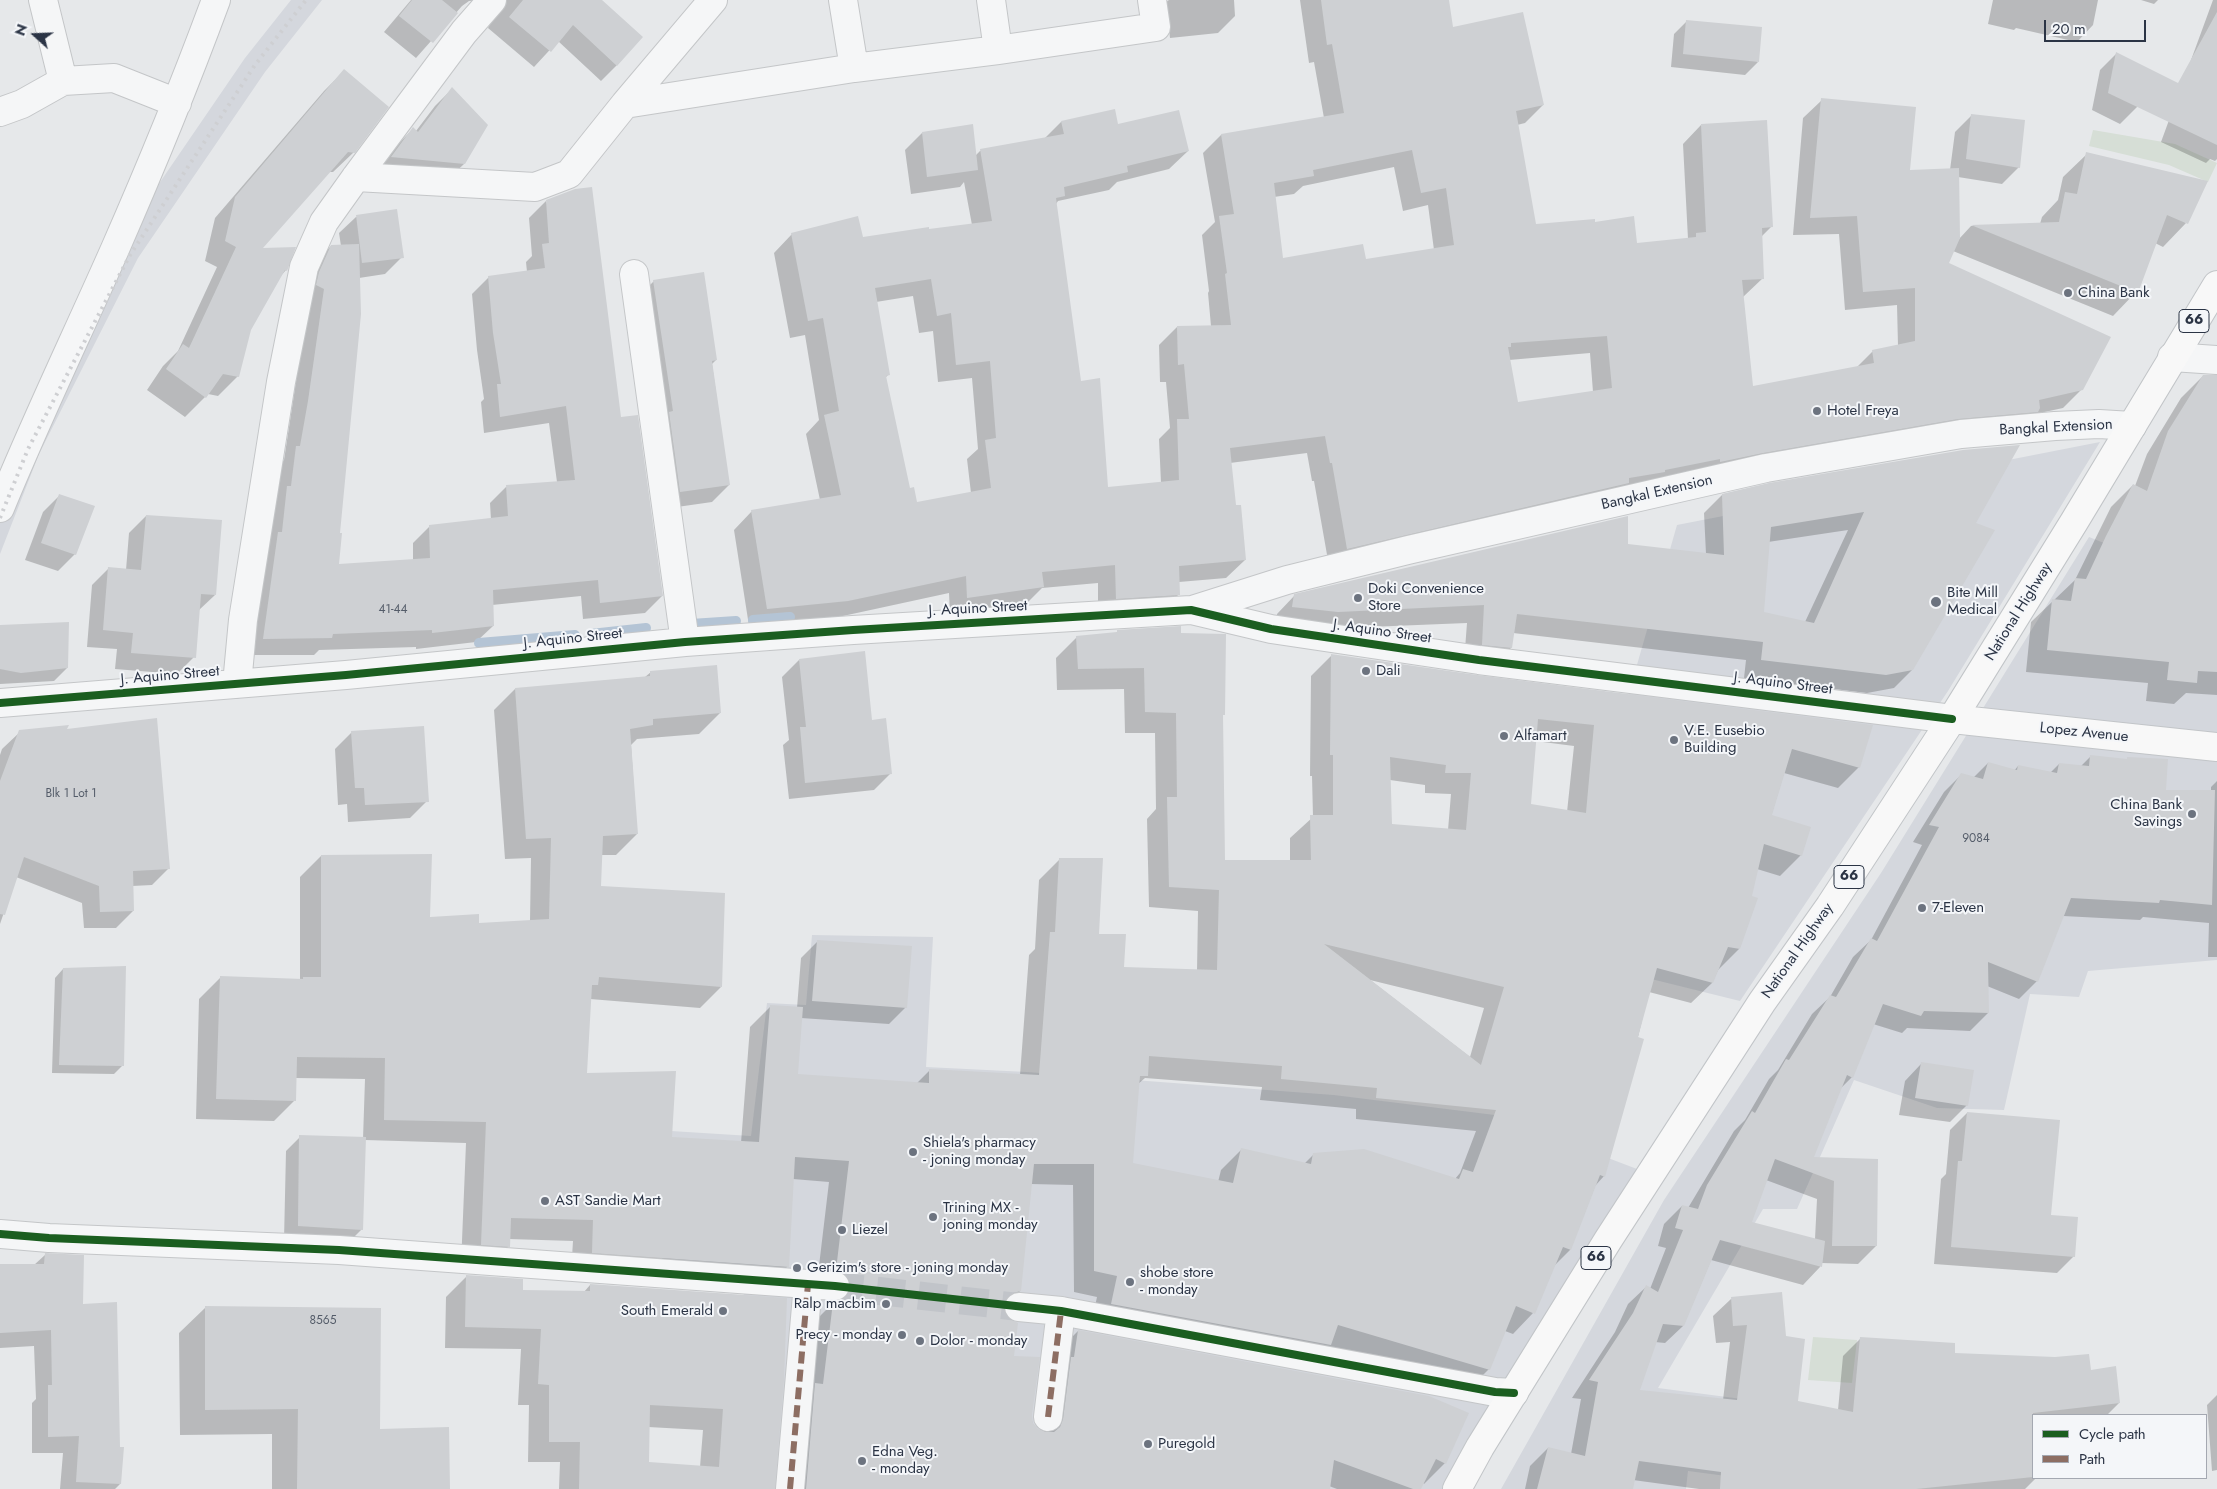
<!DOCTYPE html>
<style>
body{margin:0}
#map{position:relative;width:2217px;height:1489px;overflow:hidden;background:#e6e8ea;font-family:Jost,sans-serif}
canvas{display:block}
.legend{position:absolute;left:2032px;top:1414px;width:175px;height:65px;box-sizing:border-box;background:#f4f6f9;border:1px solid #a4a8b1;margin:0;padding:6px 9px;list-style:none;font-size:15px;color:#2b3445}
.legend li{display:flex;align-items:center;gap:10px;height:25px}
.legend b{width:25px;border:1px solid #a4a8b1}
.north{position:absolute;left:10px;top:10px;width:50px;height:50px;-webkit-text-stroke:4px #f4f6f9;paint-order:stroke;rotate:290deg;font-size:14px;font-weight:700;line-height:20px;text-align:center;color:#2b3445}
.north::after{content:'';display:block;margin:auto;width:18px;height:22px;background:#2b3445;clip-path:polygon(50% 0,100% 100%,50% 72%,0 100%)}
.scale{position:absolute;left:2044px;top:20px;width:102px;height:22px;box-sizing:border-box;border:2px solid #2b3445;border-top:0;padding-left:6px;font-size:15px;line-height:18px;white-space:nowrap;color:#2b3445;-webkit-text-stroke:4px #f4f6f9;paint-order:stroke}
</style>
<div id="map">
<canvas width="2217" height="1489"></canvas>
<ul class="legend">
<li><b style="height:6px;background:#1b5e20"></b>Cycle path</li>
<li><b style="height:6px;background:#8d6e63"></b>Path</li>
</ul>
<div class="north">N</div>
<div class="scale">20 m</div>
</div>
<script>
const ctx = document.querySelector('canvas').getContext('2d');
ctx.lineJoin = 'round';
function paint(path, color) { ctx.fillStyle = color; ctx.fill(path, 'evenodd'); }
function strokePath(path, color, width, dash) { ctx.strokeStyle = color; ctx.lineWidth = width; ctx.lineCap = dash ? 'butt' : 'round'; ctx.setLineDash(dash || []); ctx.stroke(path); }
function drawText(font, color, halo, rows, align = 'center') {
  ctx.font = font + ' Jost,sans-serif'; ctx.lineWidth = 4; ctx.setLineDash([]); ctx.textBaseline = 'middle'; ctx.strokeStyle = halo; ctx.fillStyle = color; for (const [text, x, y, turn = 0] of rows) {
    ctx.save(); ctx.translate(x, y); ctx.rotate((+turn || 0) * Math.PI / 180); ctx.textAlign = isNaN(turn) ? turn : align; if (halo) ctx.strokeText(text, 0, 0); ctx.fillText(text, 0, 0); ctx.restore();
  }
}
paint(new Path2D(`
 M291 0H322L265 72 138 258 39 454 0 554V485L117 245 245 58Z
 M2100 442 1948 691 1740 1001 1554 955 1677 525Z
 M2089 537 2217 588V960L2088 971 2079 997 2030 994 2004 1110 1937 1108 1854 1080 1797 1209H1763L1658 1388 1788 1405 1779 1483 1688 1471 1686 1489H1501L1664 1200 1881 873Z
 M812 935 933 937 926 1067 1027 1072 1334 1095 1495 1115 1637 1169 1449 1489H728L746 1265 662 1260 671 1131 751 1136 767 1003 806 1005Z`), '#d4d7dd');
paint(new Path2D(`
 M2093 130 2175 144 2217 163 2208 182 2169 165 2089 146Z
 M1813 1337 1857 1340 1852 1383 1808 1380Z`), '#d6ded6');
paint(new Path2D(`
 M411 0H600L617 65 601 81 558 41 534 67 488 28 492 20 479 0 469 1 462 6 416 58 384 32Z
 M1169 0H1234L1235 16 1218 33 1170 38 1166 2Z
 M1300 0H1447L1452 29 1543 105 1525 123 1517 125 1535 225 1594 224 1636 244 1688 239 1683 144 1701 125 1771 227 1761 237 1763 278 1743 297 1752 387 1856 368 1873 351 1898 346 1897 305 1845 310 1839 234 1793 235 1803 118 1822 100 1909 171 1950 170 1955 132 1972 115 2019 167 2002 184 1958 177 1959 239 1971 226 2040 224 2042 217 2058 200 2063 177 2087 154 2186 223 2163 247 2155 243 2136 292 2113 316 1953 251 1948 264 2082 389 2063 408 1329 566 1314 481H1312L1307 453 1230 463 1234 507 1245 560 1226 578 1179 582V594L1161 613 1098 616V583L1042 588 1025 605 950 615 949 593 829 619 749 626 734 530 752 511 820 500 806 434 819 420 805 335 790 338 774 253 792 234 862 239 972 225 964 182 960 187 911 194 905 150 922 133 975 156 980 151 1044 139 1061 122 1117 126 1188 151 1169 169 1117 182 1109 190 1058 201 1056 204 1080 382 1106 489 1161 483 1159 439 1170 428 1166 382H1160L1159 345 1177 327 1211 326 1208 293 1209 291 1202 235 1215 222 1203 153 1221 135 1324 118 1314 62 1309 63ZM1394 167 1403 211 1428 205 1434 250 1365 260 1282 259 1274 197 1294 194 1303 186ZM913 296 919 333 933 331 938 382 972 378 978 449 967 459 971 493 916 503 909 489 885 378 888 375 876 302ZM1590 353 1593 392 1517 403 1509 360Z
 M1993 0H2098L2093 25 2077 42 2016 28 2014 30 1988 24Z
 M2141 0H2158L2154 4Z
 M2213 0H2217V159L2215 161 2210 159 2206 163 2161 142Z
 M1687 21 1758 62 1745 75 1671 67 1674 34Z
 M2116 54 2148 69 2137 107 2120 124 2092 110 2100 70Z
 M344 71 354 152 333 172H329L260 250 286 270 279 278 250 329 238 376 218 396 208 394 185 417 147 390 163 366 178 351 217 267 205 261 215 218 324 91Z
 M452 89 464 164 446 181 375 173 396 146 413 129 416 131 435 106Z
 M546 201 620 419 662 596 645 613 583 619 581 596 492 605 493 626 476 642 416 649V647L319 650 314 655H247L280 464 284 460 314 263 331 246H341L339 233 356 217 396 210 402 257 385 274 359 278 338 534V565L413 561V543L430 526 491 520 490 503 506 487 557 482 549 423 484 433 481 402 484 399 477 350 472 294 489 277 527 272 526 262 532 256 529 218Z
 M654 281 716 360 712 364 729 485 712 502 663 509 637 298Z
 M2203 376H2217V695L2186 693 2174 704 2146 701 2148 683 2026 672 2031 622 2075 580 2111 507 2133 485 2135 486 2147 454 2181 398Z
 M60 495 75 554 58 571 25 560 43 512Z
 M1722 495 1974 523 1912 670 1894 688 1867 693 1744 678 1746 660 1513 633 1511 648 1493 666 1464 662 1467 623 1319 629 1275 625 1277 614 1295 595 1627 545 1706 554 1704 513ZM1848 530 1805 622 1763 613 1768 542Z
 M146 516 215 595 198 611 194 657 177 674 115 669 117 649 87 647 92 585 108 569 126 570 129 533Z
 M0 625 67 668 54 681 0 684Z
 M1118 631 1180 634 1224 714 1221 717 1224 861 1290 862V838L1313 817 1312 776H1310L1311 676 1332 655 1477 677 1871 726 1859 767 1838 788 1784 773 1771 816 1801 855 1780 876 1757 869 1739 949 1718 970 1712 983 1691 1003 1649 992 1604 1176 1595 1186 1570 1250 1554 1266 1533 1313 1513 1334 1505 1331 1489 1369 1468 1390 1091 1325 1097 1297 1074 1292 1073 1185 1031 1184 1020 1291 1003 1308 1013 1357 1033 1424 1038 1431 1044 1433 1051 1379 1057 1352 1078 1331 1429 1397 1445 1463 1424 1484 1423 1483 1420 1489H1337L1329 1486V1489H787L812 1324 830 1306 828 1300 822 1293 816 1291 829 1182 793 1179 788 1266 767 1287 571 1273 573 1241 509 1239V1246L488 1267 461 1265 466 1143 365 1140 362 1229 348 1243 284 1240 286 1151 300 1137 363 1139 365 1079 295 1078V1100L274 1121 196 1119 199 999 220 978 300 980V877L321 856 429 918 477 925 530 921 531 858 505 859 494 710 515 689 645 677 651 672 720 713 699 734 637 739 631 745 637 834 616 855H601L600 888 721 987 700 1008 590 999 586 1075 670 1138 741 1143 750 1027 771 1006 797 1008 801 958 818 941 906 1007 889 1024 801 1018 797 1075 916 1084 930 1070 1020 1075 1029 955 1035 949 1039 880 1060 859 1097 935 1122 968 1197 971 1198 911 1149 907 1147 819 1156 809 1155 733H1125L1124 689 1057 690 1056 658 1077 637 1115 634ZM1535 741 1574 746 1567 812 1530 805ZM1390 780 1425 785V793L1451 794 1448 830 1391 825ZM1370 980 1484 1008 1470 1057ZM1145 1078 1262 1087 1260 1100 1356 1109V1119L1476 1131 1460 1173 1455 1179 1314 1154 1304 1164 1242 1149 1221 1170 1218 1182 1131 1164 1138 1084Z
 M799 660 871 721 891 773 874 790 789 799 783 745 789 740 782 677Z
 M66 731 169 868 152 885 132 886 133 911 116 928H84L82 903 16 877 0 924V755L2 749 20 732Z
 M352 732 427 801 410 818 348 822 347 804 338 805 335 749Z
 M2091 756 2126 760 2128 758 2165 791 2211 792V787L2217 781V957H2208L2209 923 2143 917 2140 920 2063 916 2037 981 2019 999 1987 986 1988 1013 1970 1031 1907 1028 1902 1033 1873 1024 1852 1077 1840 1089 1812 1158 1877 1160 1876 1246 1858 1264 1821 1263 1820 1267 1803 1285 1711 1260 1683 1326 1665 1343 1655 1342 1638 1391 1723 1400 1730 1342 1716 1343 1713 1316 1731 1299 1781 1293 1785 1337 1796 1402 1838 1410 1843 1356 1861 1338 1954 1354 2090 1371 2119 1403 2107 1415H2033V1478H2036L2025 1489H1699L1633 1480 1631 1489H1525L1530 1466 1548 1448 1571 1454 1581 1399 1572 1398 1615 1332 1628 1304 1646 1287 1650 1289 1666 1248 1658 1246 1664 1224 1682 1206 1688 1208 1734 1131 1745 1120 1769 1079 1778 1070 1812 1014 1830 997 1853 957 1871 940 1922 845 1913 842 1944 792 1961 775 1973 778 1988 763 2014 771 2018 766 2050 773 2059 764 2080 767ZM1766 1180 1817 1199 1815 1239 1750 1223Z
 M63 969 122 1066 114 1074 52 1073 55 978Z
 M1921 1064 1967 1105 1950 1122 1899 1115 1905 1081Z
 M1967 1113 2050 1216 2074 1256 2057 1273 1934 1264 1941 1179 1946 1174 1950 1130Z
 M45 1255 82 1305 120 1484 115 1489H60L63 1453H32V1403L36 1399 34 1346 0 1348V1265H34Z
 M467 1276 521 1291 584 1292 590 1285 786 1299 773 1489H559L560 1462H528L529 1405H518L521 1349 445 1348 446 1297ZM648 1427 703 1430 700 1467 648 1463Z
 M205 1308 379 1430 449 1489H272V1434L180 1435 179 1333Z
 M2217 1395V1470L2212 1471 2207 1405Z`), '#0003');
strokePath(new Path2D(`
 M753 620 790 617
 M691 624 736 621
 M591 634 646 628
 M479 643 575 635`), '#b4c4d5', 10);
paint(new Path2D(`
 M412 0H442L458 13 433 43 399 16Z
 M523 0H602L643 37 617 66 573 25 551 52 509 17Z
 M1321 0H1449L1453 27 1523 12 1544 105 1516 111 1536 224 1595 219V222L1634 216 1637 243 1696 237V233L1706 232 1701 124 1767 120 1773 227 1762 228 1764 279 1742 280 1753 386 1874 363 1872 350 1915 341V288L1863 292 1857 216 1810 218 1821 98 1916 107 1910 170 1959 168 1960 238 1949 263 2111 337 2083 390 2039 400 2040 408 2038 412 1958 419 1763 453 1720 462V459L1665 470V472L1629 478V483L1347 549 1332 463H1330L1325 436 1230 448 1236 505H1241L1246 560 1179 566 1180 595 1116 599 1115 565 1042 572 1044 587 967 598 966 576 848 601 767 609 751 510 841 495 824 415 839 411 823 318 808 321 791 233 858 216 863 237 929 227V229L992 221 980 149 1064 134 1061 121 1115 109 1118 124 1179 110 1189 151 1127 166 1128 172 1064 187 1065 196 1056 198 1081 381 1100 378 1108 487 1179 480 1177 419H1189L1184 364 1178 365 1177 326 1231 325 1225 274 1227 273 1219 216 1234 214 1221 134 1344 113 1332 44 1327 45ZM1412 150 1421 193 1446 188 1454 245 1366 259 1363 244 1283 258 1274 183 1314 176 1313 170ZM931 279 937 316 951 313 956 365 990 361 996 438 985 440 991 488 917 502 914 487 910 488 886 376 890 375 875 288ZM1607 336 1612 388 1518 402 1508 347H1511V343Z
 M2217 12V145L2108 93 2116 52 2178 83Z
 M1686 20 1762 27 1759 62 1683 54Z
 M344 69 389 107 355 153 348 152 263 248 296 247 287 271 285 270 251 330 239 377 223 374 206 398 166 369 183 344 189 348 236 247 225 241 235 197Z
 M452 87 488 125 465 164 391 157 413 127 418 132Z
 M1971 114 2025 120 2020 168 1966 159Z
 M973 124 978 170 927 177 922 132Z
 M2086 152 2208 181 2188 224 2167 215 2138 293 1971 225 2059 222 2065 192 2077 194Z
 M592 187 621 417 638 415 663 596 600 603 598 580 493 590 494 626 432 633V630L333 634 332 638 263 639 278 532H282L287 486H291L296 446H300L308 401 324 289 316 285 319 272 331 245 359 244 361 314 340 533H342L339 564 430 558 429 525 508 516 506 485 575 480 566 406 500 417 497 384H501L493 333 488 276 545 268 542 244 549 243 546 200 575 189Z
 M397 209 404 258 362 263 356 215Z
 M704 272 717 360 712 361 730 485 680 492 669 412 673 411 653 280Z
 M2203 375H2217V672L2198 671 2197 683 2167 680 2169 662 2047 650 2052 599 2071 601 2075 578 2086 579 2106 536 2133 484 2147 491 2168 431Z
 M2020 445 1976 523 1995 530 1913 670 1886 675 1761 660 1763 642 1517 614 1512 648 1482 645 1484 605 1338 612 1292 607 1294 594 1628 516V544L1724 555 1722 494 1769 483 1963 450ZM1864 512 1814 623 1764 612 1771 527Z
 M59 494 95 506 76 555 41 543Z
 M146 515 222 520 216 595 201 594 196 658 131 653 133 633 103 630 108 567 141 570Z
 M69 622 68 668 21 673 0 669V625Z
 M1181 626V633L1226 634 1225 715H1223L1225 860H1311L1310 815H1333V755H1330L1331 654 1477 675 1873 725 1860 768 1792 749 1772 815 1811 827 1802 856 1764 844 1752 896 1758 898 1740 949 1728 947 1713 983 1657 968 1638 1037 1644 1039 1605 1177 1600 1175 1571 1250 1563 1247 1535 1314 1516 1306 1490 1370 1338 1325 1331 1345 1111 1304 1117 1276 1094 1271V1164H1034L1021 1291 1013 1293 1007 1298 1003 1306 1005 1314 1010 1319 1018 1323 1014 1356 1040 1357 1032 1415 1033 1423 1038 1429 1046 1432H1054L1060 1427 1063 1419 1071 1357H1074L1078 1330 1429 1396 1469 1413 1446 1464 1436 1459 1421 1489H1413L1334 1460 1330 1489H806L815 1383 823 1384 833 1302 842 1300 848 1294 850 1288 849 1279 843 1273 836 1270 849 1161 795 1157 789 1267 592 1253 593 1220 511 1218 510 1247 481 1245 486 1122 384 1120 385 1058 297 1057 296 1101 216 1099 220 976 303 979V977H321V855L432 854 430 917 479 914V923L549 919 551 838 526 839 515 688 650 676V671L717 665 721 713 653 719V725L630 729 638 834 603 836 601 886 725 893 722 987 599 977 598 985H592L587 1073 676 1071 672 1137 759 1142 770 1005 803 1007 798 1074 929 1083V1069L1039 1075 1050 932H1055L1059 858H1103L1099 934H1126L1124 967 1217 970 1219 890 1169 887 1167 797H1177L1176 713 1145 712 1144 668 1078 669 1076 636 1117 632V630ZM1538 719 1594 725 1586 813 1531 804ZM1390 757 1446 765 1445 773H1471L1466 830 1392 824ZM1324 944 1504 987 1481 1065ZM1149 1056 1282 1066 1281 1079 1377 1088 1376 1098 1496 1110 1473 1172 1463 1169 1459 1179 1364 1149 1313 1153 1311 1164 1241 1148 1233 1183 1133 1163 1140 1076H1148Z
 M865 651 872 720 886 718 892 774 805 783 800 727H806L799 659Z
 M157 718 170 869 133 871 134 911 100 912 99 886 24 857 5 915 0 914V781L19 730 69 725 67 729Z
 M424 726 429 802 365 805 364 788H355L351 731Z
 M2090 755 2127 759V757L2168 759 2166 790H2215L2212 905 2160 900 2159 903 2071 898 2038 982 1988 962 1989 1013 1924 1011 1921 1016 1883 1004 1853 1078 1847 1075 1814 1157 1878 1159 1877 1246H1832L1834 1181 1775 1159 1752 1222 1825 1241 1822 1267 1720 1240 1684 1326 1663 1324 1640 1390 1737 1400 1747 1325 1733 1326 1731 1297 1782 1292 1786 1336 1805 1339 1798 1401 1853 1412 1860 1337 1955 1343V1353L2055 1357 2089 1354 2091 1370 2116 1366 2120 1403 2033 1413V1477L1916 1489H1720L1721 1472 1639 1461 1633 1489H1537L1548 1447 1585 1456 1598 1382 1589 1380 1633 1313 1646 1285 1658 1292 1683 1230 1675 1228 1682 1205 1698 1209 1707 1185 1752 1111 1755 1113 1786 1059 1789 1060 1830 995 1836 997 1871 938 1877 941 1939 827 1929 825 1961 773 1983 779 1988 762 2017 770 2018 765 2057 773 2059 763 2089 766Z
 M817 940 912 946 907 1008 812 1001Z
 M126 966 124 1066 59 1065 63 968Z
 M1921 1062 1974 1070 1968 1106 1915 1098Z
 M1967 1112 2060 1120 2051 1215 2078 1217 2075 1257 1951 1247 1958 1161H1962Z
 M299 1135 366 1137 363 1230 298 1226Z
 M45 1253 84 1255 83 1304 117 1302 120 1447H124L121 1484 76 1482 79 1436 48 1437V1385H52L51 1330 0 1333V1264H44Z
 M466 1275 523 1279V1290L590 1291V1284L787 1298 784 1380 775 1489H579L580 1442H549V1385L538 1384 541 1329 465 1327ZM650 1405 723 1409 719 1467 649 1462Z
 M205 1306 381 1308 380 1429 449 1427 450 1489H297L298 1409 205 1410Z`), '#ced0d3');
strokePath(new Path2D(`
 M835 1286 1019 1307`), '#c1c4c9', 28, [28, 14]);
const minor = new Path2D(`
 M43 0 63 81
 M843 0 854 68
 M991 0 998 50
 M625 104 854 68 998 50 1156 27 1152 0
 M0 112 22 104 63 81 114 78 177 103
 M356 177 535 187 569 174 625 104 713 0
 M634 274 685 642
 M2172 357 2217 360
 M0 508C36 420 77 335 115 249 151 167 185 84 216 0
 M1192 610 1287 580 1408 550 1766 468 1961 434 2055 426 2099 424 2132 426
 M237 684 243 620 281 382 304 267 324 222 356 177 464 32 492 0
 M0 703 346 675 685 642 853 630 1191 610 1271 629 1479 660 1952 719
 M0 1234 49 1238 339 1250 835 1286
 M1019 1307 1061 1311 1495 1392 1514 1393
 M1048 1417 1061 1311
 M790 1489 808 1284`);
const major = new Path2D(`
 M1952 719 2217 747
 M1457 1489 1480 1447 1608 1240 1762 1002 1830 906 1952 719 2074 522 2217 285`);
strokePath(minor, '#c4c6c8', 30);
strokePath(major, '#c2c5c8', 30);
strokePath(minor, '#f5f6f7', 28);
strokePath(major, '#f8f8f8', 28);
strokePath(new Path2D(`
 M0 518 28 449 130 255 255 65 306 0`), '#cecfd2', 4, [2.5, 5]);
strokePath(new Path2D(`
 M1048 1417 1061 1311
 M790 1489 808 1284`), '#8d6e63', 6, [12, 6]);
strokePath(new Path2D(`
 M0 703 346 675 685 642 853 630 1191 610 1271 629 1479 660 1952 719
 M0 1234 49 1238 339 1250 835 1286 1061 1311 1495 1392 1514 1393`), '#1b5e20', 8);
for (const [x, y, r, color] of [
 [2068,293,5,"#6c737f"],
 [1817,411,5,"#6c737f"],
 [1358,598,5,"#6c737f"],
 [1936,602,6,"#6c737f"],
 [1366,671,5,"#6c737f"],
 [1504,736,5,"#6c737f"],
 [1674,740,5,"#6c737f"],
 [2192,814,5,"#6c737f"],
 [1922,908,5,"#6c737f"],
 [913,1152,5,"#6c737f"],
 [545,1201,5,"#6c737f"],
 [933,1217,5,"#6c737f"],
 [842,1230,5,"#6c737f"],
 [797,1268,5,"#6c737f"],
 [1130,1282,5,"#6c737f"],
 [886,1304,5,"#6c737f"],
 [723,1311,5,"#6c737f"],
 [902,1335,5,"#6c737f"],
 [920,1341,5,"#6c737f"],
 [1148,1444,5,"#6c737f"],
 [862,1461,5,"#6c737f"]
]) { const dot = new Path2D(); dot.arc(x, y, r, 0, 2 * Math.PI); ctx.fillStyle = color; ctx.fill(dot); strokePath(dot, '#f4f6f9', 2); }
drawText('12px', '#545c69', null, [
 ["41-44",393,610],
 ["Blk 1 Lot 1",71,794],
 ["9084",1976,839],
 ["8565",323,1321]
]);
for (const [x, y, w] of [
 [2194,321,30],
 [1849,877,30],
 [1596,1258,30]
]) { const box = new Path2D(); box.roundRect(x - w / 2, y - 11.5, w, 23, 4); ctx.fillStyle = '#f4f6f9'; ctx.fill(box); strokePath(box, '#2b3445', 1); }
drawText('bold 14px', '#2b3445', null, [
 ["66",2194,321],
 ["66",1849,877],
 ["66",1596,1258]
]);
drawText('15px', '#2b3445', '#f4f6f9', [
 ["China Bank",2078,293],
 ["Hotel Freya",1827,411],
 ["Doki Convenience",1368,589],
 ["Store",1368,606],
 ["Bite Mill",1947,593],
 ["Medical",1947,610],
 ["Dali",1376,671],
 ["V.E. Eusebio",1684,731],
 ["Building",1684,748],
 ["Alfamart",1514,736],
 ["China Bank",2182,805,"right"],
 ["Savings",2182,822,"right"],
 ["7-Eleven",1932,908],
 ["Shiela's pharmacy",923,1143],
 ["- joning monday",923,1160],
 ["AST Sandie Mart",555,1201],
 ["Trining MX -",943,1208],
 ["joning monday",943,1225],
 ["Liezel",852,1230],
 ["Gerizim's store - joning monday",807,1268],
 ["shobe store",1140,1273],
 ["- monday",1140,1290],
 ["Ralp macbim",876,1304,"right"],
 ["South Emerald",713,1311,"right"],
 ["Precy - monday",892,1335,"right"],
 ["Dolor - monday",930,1341],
 ["Puregold",1158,1444],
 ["Edna Veg.",872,1452],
 ["- monday",872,1469]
], 'left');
drawText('15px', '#2b3445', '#f4f6f9', [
 ["Bangkal Extension",2056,428,-3],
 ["Bangkal Extension",1657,493,-13],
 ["J. Aquino Street",978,609,-3],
 ["National Highway",2019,612,-58],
 ["J. Aquino Street",1382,632,8],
 ["J. Aquino Street",573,639,-6],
 ["J. Aquino Street",170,676,-5],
 ["J. Aquino Street",1783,684,7],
 ["Lopez Avenue",2084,733,6],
 ["National Highway",1798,951,-55]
]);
</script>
